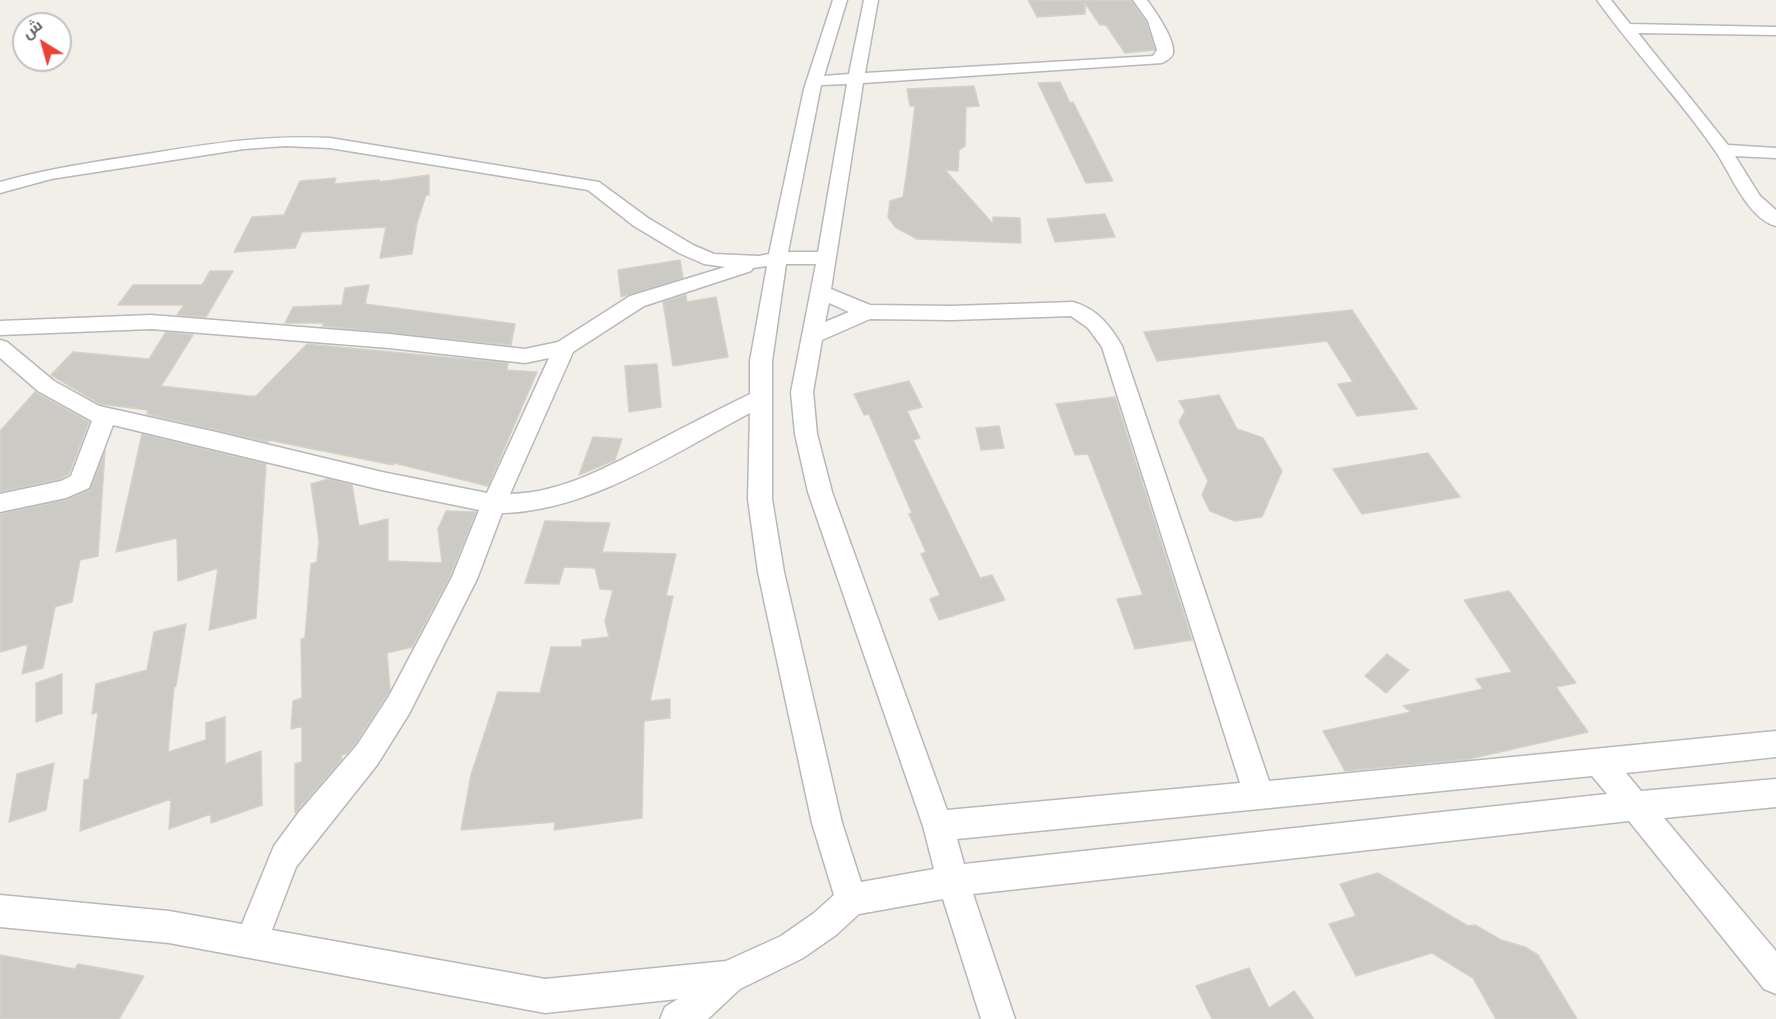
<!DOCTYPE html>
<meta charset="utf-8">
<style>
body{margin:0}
#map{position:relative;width:1776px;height:1019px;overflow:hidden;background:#f1efe8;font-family:Arial,Cairo,sans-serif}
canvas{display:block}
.north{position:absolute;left:12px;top:12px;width:60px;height:60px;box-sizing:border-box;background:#fff;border:2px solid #bfc1c3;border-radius:50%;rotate:323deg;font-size:16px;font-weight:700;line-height:24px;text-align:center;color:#5f6368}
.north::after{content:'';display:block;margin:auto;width:21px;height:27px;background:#ea4335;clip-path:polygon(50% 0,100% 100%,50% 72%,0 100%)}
</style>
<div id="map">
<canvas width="1776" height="1019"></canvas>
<div class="north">ش</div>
</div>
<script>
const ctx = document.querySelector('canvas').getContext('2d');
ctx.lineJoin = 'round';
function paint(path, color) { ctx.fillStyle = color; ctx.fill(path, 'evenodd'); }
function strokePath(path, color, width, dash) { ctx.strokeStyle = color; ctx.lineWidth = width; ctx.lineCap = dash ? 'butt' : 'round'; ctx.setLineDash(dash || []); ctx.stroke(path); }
const building = new Path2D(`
 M1028 0H1131L1146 22 1155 50 1125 53 1106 25H1100L1085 3V14L1037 17Z
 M1060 82 1070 103 1073 102 1113 181 1086 183 1038 83Z
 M974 86 979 106 966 107 965 146 959 150 958 171 945 170 993 224V217L1020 218 1021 243 917 239 895 227 888 217 890 201 903 197 909 156 915 106H910L907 89Z
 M429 175V195H426L417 223 412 254 380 258 386 227 302 232 295 248 234 252 252 217 284 215 300 181 336 178 334 184 379 180V182Z
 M1105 214 1115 237 1055 242 1047 219Z
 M680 260 683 278 621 297 618 270Z
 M210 271H233L206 317 177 315 184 305H118L133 285H202Z
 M369 285 365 304 515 324 511 345 322 326 325 323H285L293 307 342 305 345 288Z
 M686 295 687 302 716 297 728 357 673 366 663 302Z
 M1352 310 1417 409 1357 416 1338 384 1353 382 1327 341 1157 361 1144 332Z
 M166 332 193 335 161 386 249 396V398L250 396H256L307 344 508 363 507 370 537 372 488 486 394 463 393 465 268 440V442L147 414 148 410 100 404 51 375 73 352 149 359Z
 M657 364 661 407 629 412 625 366Z
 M909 381 922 407 907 411 920 438 913 440 980 578 992 575 1005 600 939 620 930 599 940 595 921 554 926 552 909 514 912 513 869 414 864 415 854 394Z
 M35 392 89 422 69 474 60 479 0 492V431Z
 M1219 395 1237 429 1263 438 1282 471 1262 517 1235 521 1210 511 1202 495 1208 481 1179 422 1185 411 1179 401Z
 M1115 397 1192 640 1135 649 1117 599 1143 595 1088 454 1075 455 1056 404Z
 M999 426 1004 448 981 450 976 428Z
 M142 434 266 464 256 618 209 630 218 568 178 581 177 538 116 552Z
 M593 437 622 439 615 460 579 475Z
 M105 451 98 556 80 560 72 602 55 607 43 668 22 674 28 644 0 652V514L66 500 90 490Z
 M1428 453 1460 497 1362 514 1333 469Z
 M328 479 352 485 359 526 388 519V561L442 563 438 529 446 511 476 512 450 576 412 647 387 653 390 690 387 695 355 744 346 754 341 755 342 759 295 813V764L302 762V726L291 729 293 701 302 698 301 639 305 638 311 564 317 562 319 541 311 484Z
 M545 521 610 523 602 552 676 554 666 596H673L650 701 670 699V718L644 721 642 818 554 830 555 822 461 830 471 775 498 692 540 693 551 647H582V640L609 637 605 621 613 590 600 589 595 568 564 567 559 584 525 583Z
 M1509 591 1576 683 1556 687 1588 732 1469 759 1345 771 1323 731 1411 712 1403 706 1483 689 1476 679 1512 672 1464 600Z
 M186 624 176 686 174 687 168 752 206 740V723L225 717V764L261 751 262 805 211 823V814L169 829 171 799 80 831 84 780 89 779 98 712 92 714 96 684 147 670 154 632Z
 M1387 654 1409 670 1386 693 1365 676Z
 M62 674V713L36 722V683Z
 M54 763 46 810 9 822 17 774Z
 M1378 873 1468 926 1475 925 1501 940 1525 947 1538 955 1577 1019H1496L1473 978 1432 953 1356 976 1329 924 1356 916 1340 884Z
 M0 955 75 969 78 964 144 976 119 1019H0Z
 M1249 968 1269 1008 1294 991 1314 1019H1212L1196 986Z`);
paint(building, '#cccac5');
strokePath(building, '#d6d1c6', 1.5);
const minor = new Path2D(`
 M833 0H847L824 76 849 74 864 0H878L865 73 1153 56 1157 50 1148 21 1133 0H1147C1155 11 1175 39 1173 53 1172 58 1166 61 1162 63L863 83 831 289 870 305 952 306 1073 302C1097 309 1110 325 1122 346L1269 781 1776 731V757L1626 773 1641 791 1776 779V807L1664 818 1776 951V994L1764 989 1629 821 973 894 1015 1019H981L943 899 859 914 836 935 803 958 740 989 708 1019H660L665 1007 678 999 545 1013 169 943 0 927V895L169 911 242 924 274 846 299 812 357 745 389 696 452 577 479 510 382 490 113 425 89 488 66 498 0 512V494L61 481 71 476 92 421 38 391 0 358V340L7 342 54 381 99 406 216 432 382 472 487 493 549 358 525 363 389 348 151 329 0 335V321L151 315 389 334 525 349 558 342 630 296 725 267 704 264 679 253 634 226 588 190 330 148 285 146 244 149 51 179 0 193V182C50 168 101 161 153 153 215 143 266 135 330 138L599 182 648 218 693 245 714 254 759 256 769 254 804 89ZM847 84 818 252H788L821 85ZM786 264H816L791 392 795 434 808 492 923 826 934 869 861 882 842 823 784 572 772 499V361ZM767 266 750 361V394C717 410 684 427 652 444 607 467 561 493 510 494L573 352 644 306 751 271 753 268ZM829 303 849 312 825 322ZM1071 316 1088 328 1102 347 1240 783 947 810 832 492 817 434 813 392 822 340 870 319 952 320ZM750 413 748 499 758 572 812 823 834 895 814 913 781 936 726 961 545 979 272 930 296 867 377 765 409 714 477 579 502 513C590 511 674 453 750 413ZM1592 776 1607 794 964 864 957 839Z
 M1597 0H1611L1630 24 1776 27V35L1638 33 1728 145 1776 148V158L1735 156 1760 196 1776 210V226C1748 219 1731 174 1716 152 1680 99 1634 52 1597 0Z`);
strokePath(minor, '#b5b8bc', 3);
paint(minor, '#fff');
</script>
